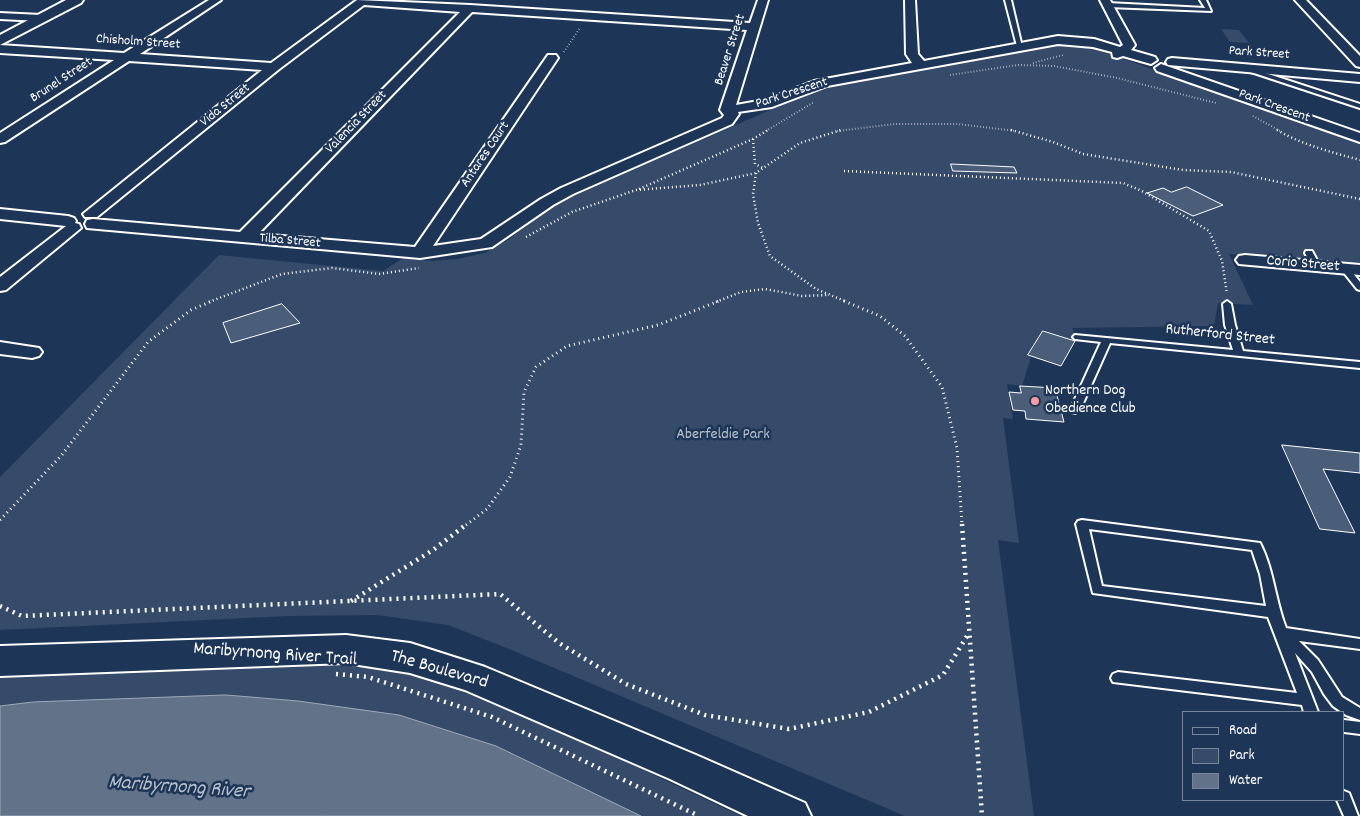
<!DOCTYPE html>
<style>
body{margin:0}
#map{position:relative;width:1360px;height:816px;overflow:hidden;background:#1d3557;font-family:Dekko,sans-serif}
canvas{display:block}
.legend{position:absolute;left:1182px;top:711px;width:162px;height:90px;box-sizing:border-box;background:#1d3557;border:1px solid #77869a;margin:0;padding:6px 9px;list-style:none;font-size:15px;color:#fff}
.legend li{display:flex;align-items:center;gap:10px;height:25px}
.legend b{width:25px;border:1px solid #77869a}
</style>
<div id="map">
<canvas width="1360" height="816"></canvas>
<ul class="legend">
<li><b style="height:6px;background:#1d3557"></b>Road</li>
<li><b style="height:14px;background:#364b69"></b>Park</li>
<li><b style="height:14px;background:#617289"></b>Water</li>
</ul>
</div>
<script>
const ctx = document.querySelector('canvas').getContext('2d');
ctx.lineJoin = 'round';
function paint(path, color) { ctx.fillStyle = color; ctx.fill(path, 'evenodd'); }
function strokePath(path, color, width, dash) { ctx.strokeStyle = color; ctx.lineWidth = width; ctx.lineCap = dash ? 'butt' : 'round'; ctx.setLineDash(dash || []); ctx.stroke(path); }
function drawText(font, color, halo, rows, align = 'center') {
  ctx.font = font + ' Dekko,sans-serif'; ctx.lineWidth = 5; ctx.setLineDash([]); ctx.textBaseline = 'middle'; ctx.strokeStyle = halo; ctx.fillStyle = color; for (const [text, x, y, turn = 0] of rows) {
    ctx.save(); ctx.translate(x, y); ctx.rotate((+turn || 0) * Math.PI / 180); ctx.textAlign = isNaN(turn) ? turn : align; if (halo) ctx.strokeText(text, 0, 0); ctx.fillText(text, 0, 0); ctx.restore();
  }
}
paint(new Path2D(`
 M1221 29 1239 30 1249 43 1230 42Z
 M1056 44 1090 47 1104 52 1360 143V265L1229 254 1253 305 1218 303 1214 326 1072 328 1079 342 1043 330 1027 355 1031 357 1022 386 1007 384 1013 419 1003 418 1019 543 998 540 1034 816H905L514 651 448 625 377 615 288 616 0 630V477L219 255 383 271 403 258 432 261 457 259 485 253 508 240 557 203 823 87Z
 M293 659 374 663 447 682 601 750 741 816H641L496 746 399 715 298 701 226 695 33 702 0 706V670Z`), '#364b69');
const water = new Path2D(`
 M226 695 298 701 399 715 496 746 641 816H0V706L33 702Z`);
paint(water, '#617289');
strokePath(water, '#a0aab8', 1);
const building = new Path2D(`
 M951 164 1014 167 1017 173 953 171Z
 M1187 187 1223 205 1193 216 1147 193 1163 188 1171 192Z
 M282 304 300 323 231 343 223 323Z
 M1043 331 1075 341 1061 366 1028 355Z
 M1020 386 1055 388 1064 422 1026 419 1025 411 1013 410 1009 392 1021 393Z
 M1282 445 1360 453V473L1323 469 1355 533 1320 529Z`);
paint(building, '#4a5d79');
strokePath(building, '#fff', 1);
const service = new Path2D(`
 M1005 0H1011L1022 47 1017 46Z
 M1200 0H1206L1211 11 1108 7 1105 5 1108 3 1205 8Z
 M1250 68 1360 104V108L1248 71V69Z
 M1306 251H1312L1320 266 1319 268H1313L1305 253Z
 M1345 266 1348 267 1360 282V290L1357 289 1341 269Z
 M1227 301 1231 304 1235 325 1243 351 1360 362V368L1110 343 1080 410 1075 413 1071 412 1070 410 1101 342 1075 339 1073 337 1075 335 1233 350 1225 325 1223 304Z
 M1082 520 1260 543C1274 570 1275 600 1286 628L1360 639V649L1299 641 1318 660 1342 697 1360 708V720L1346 715 1333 706 1324 694 1312 672 1295 653 1318 712H1304L1302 705 1113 682 1111 678 1113 674 1118 672 1297 693 1268 617 1093 593 1076 524 1078 521ZM1089 529 1252 550 1260 574 1266 606 1102 586Z
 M1344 720 1360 722V734L1344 732Z
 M1344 791 1349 793 1358 816H1344L1337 800H1344Z`);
const minor = new Path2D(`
 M209 0H221L140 54 271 63 357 0 470 5 750 23 758 0H768L736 105 764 100 814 81 912 63 906 54 905 0H915L918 54 924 61 1058 36 1094 39 1120 47 1123 45 1100 0H1110L1135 45 1131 50 1155 57 1157 60 1151 64 1123 56 1117 58 1113 57 1112 52 1093 47 1058 44 827 86 772 107 738 112 739 114 732 124 573 194 553 205 492 247 420 258 87 228 85 224 87 220 93 219 240 232 460 12 364 5 278 70 97 217H85L83 214 262 70 129 61 5 142 0 143V133L114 60 0 53V45L124 53ZM472 12 747 30 720 110 724 115 722 118 561 188 541 199 481 239 433 246 558 58 556 55H548L415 247 258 234Z
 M1295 0H1306L1360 56V67L1356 66Z
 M0 13 41 15 47 18 41 21 0 19Z
 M1172 58 1360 74V82L1168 65 1166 62 1168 59Z
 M1161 64 1360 133V142L1157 71 1155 68Z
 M0 209 68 216 74 218 76 221 75 223 79 224 81 228 6 290 0 291V277L66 226 0 219Z
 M1245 255 1360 265V275L1239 264 1236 260 1239 256Z
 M0 342 39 348 42 352 39 356 32 358 0 354Z`);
const tertiary = new Path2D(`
 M66 0H83L81 3 0 45V35Z
 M346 635 410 643 485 667 696 755 805 803 811 816H748L670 779 465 690 410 673 346 663 0 676V646Z`);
strokePath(service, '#fff', 4);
strokePath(minor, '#fff', 4);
strokePath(tertiary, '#fff', 4);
strokePath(new Path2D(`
 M564 52 580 28
 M1033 63 1063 55
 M950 75 1018 65 1054 66 1117 78 1216 103
 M1253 116 1280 131
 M766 131 814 102
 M837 131 895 124H958L1016 131`), '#fff', 2, [0.5, 2.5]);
strokePath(new Path2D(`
 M1011 130 1053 142 1083 154 1183 170 1231 172 1360 199
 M1277 130C1303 145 1331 152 1360 160
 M753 139 755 164 763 168
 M844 171 1123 183 1142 191 1209 231 1222 261 1227 294
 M756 173 753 194 758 223 770 256 816 289 847 302
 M639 189 753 139 768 130
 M526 237 572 212 636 190 700 185 756 173 800 143 841 130
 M209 302 282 274 332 268 379 274 419 268
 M716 302 741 292 765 289 802 296 828 295`), '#fff', 2.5, [1, 3]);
strokePath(new Path2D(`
 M844 301 880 316 905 336 942 387 957 448 962 525
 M0 520 61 456 148 342 191 310 212 301
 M466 525 487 509 510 477 521 445 524 392 536 367 567 346 658 325 719 301`), '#fff', 3, [1, 4]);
strokePath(new Path2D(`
 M962 524 982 816
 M351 601 433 550 467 524
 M0 606 22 616 500 594 559 643 626 684 705 715 789 729 869 712 943 675 969 633
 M336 674 368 677 492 717 699 816`), '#fff', 4.5, [2, 5]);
paint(service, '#1d3557');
paint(minor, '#1d3557');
paint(tertiary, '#1d3557');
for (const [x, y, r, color] of [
 [1035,401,5,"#ff9aa2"]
]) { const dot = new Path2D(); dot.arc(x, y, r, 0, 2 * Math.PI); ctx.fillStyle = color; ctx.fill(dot); strokePath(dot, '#1d3557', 2); }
drawText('14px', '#fff', '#1d3557', [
 ["Chisholm Street",138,43,4],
 ["Beaver Street",731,50,-72],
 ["Park Street",1259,54,4],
 ["Brunel Street",62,81,-33],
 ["Park Crescent",792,94,-18],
 ["Vida Street",226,106,-39],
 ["Park Crescent",1274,107,20],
 ["Valencia Street",357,123,-46],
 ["Antares Court",486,155,-56],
 ["Tilba Street",290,242,5]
]);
drawText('16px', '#fff', '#1d3557', [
 ["Corio Street",1303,265,5],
 ["Rutherford Street",1220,336,6]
]);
drawText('16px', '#fff', '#1d3557', [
 ["Northern Dog",1045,392],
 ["Obedience Club",1045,410]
], 'left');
drawText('16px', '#b9c0ca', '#1d3557', [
 ["Aberfeldie Park",723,436]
]);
drawText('19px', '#fff', '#1d3557', [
 ["Maribyrnong River Trail",275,656,4],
 ["The Boulevard",439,671,16]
]);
drawText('italic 21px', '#b8c0ca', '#1d3557', [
 ["Maribyrnong River",179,789,4]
]);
</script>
